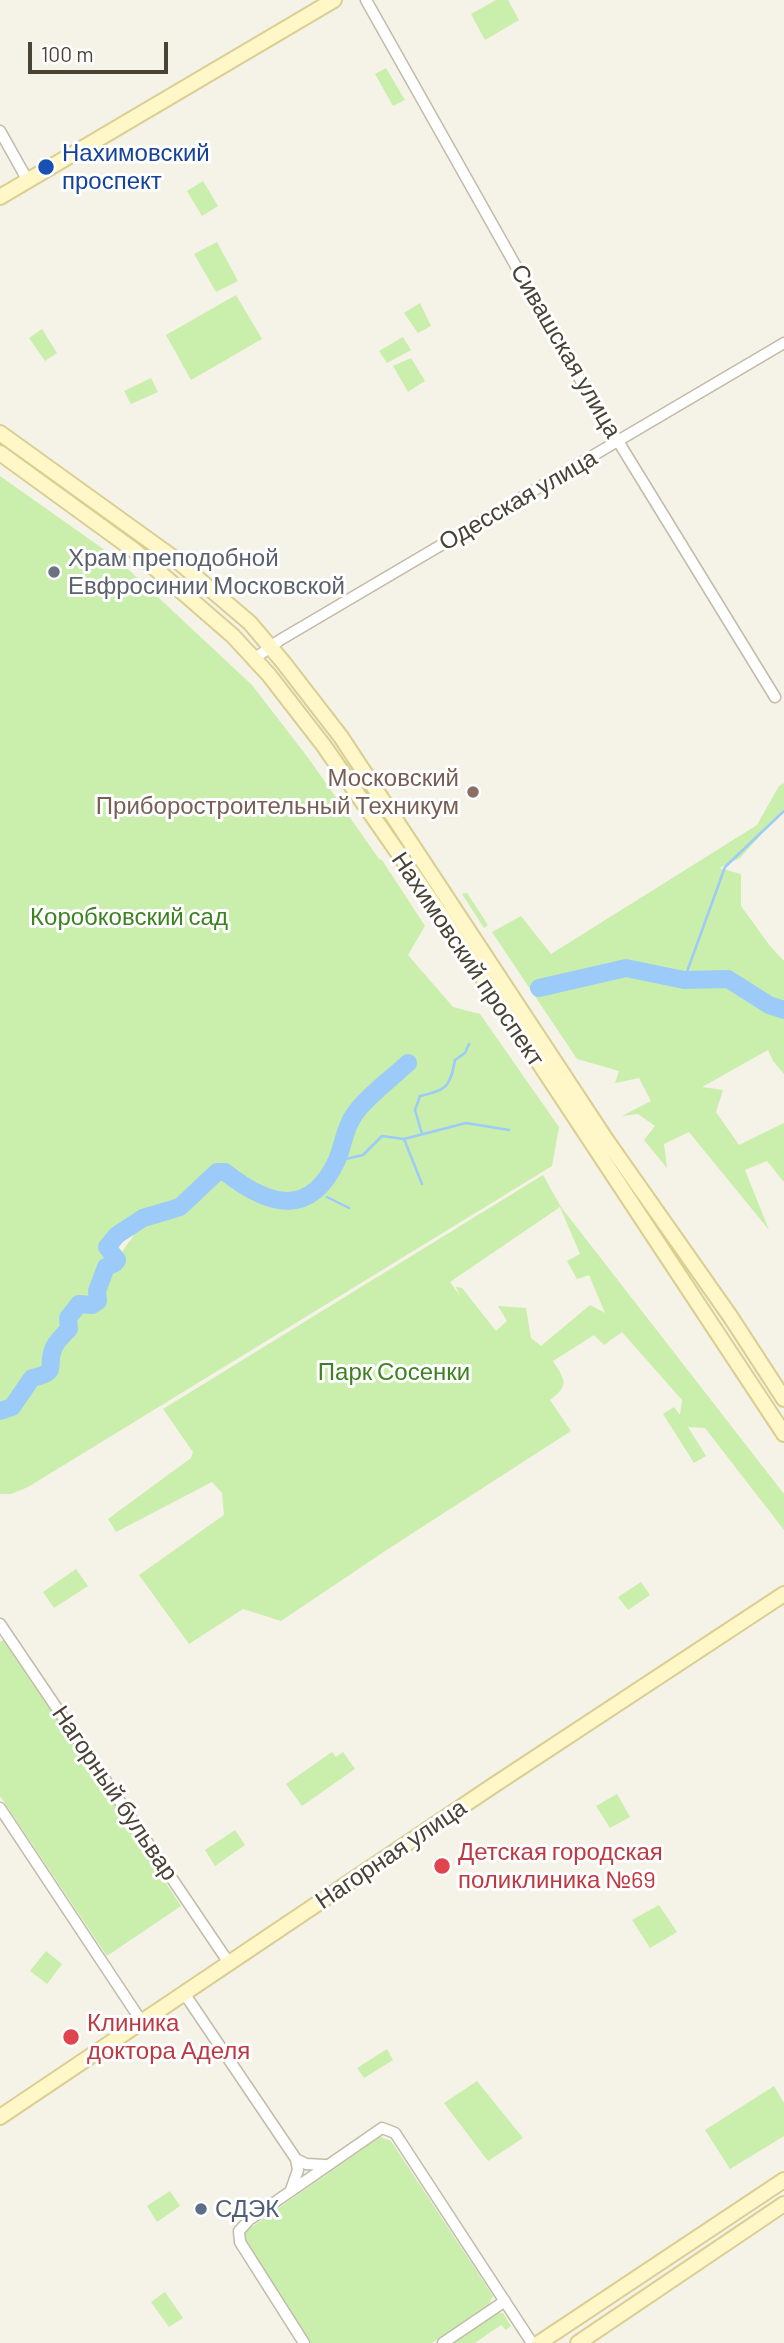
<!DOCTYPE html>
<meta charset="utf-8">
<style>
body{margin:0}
#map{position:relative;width:784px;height:2343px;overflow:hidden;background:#f5f2e7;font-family:Barlow,sans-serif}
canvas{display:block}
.scale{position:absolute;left:28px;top:42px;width:140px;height:32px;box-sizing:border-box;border:4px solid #494335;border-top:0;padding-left:9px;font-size:21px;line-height:24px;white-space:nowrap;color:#494335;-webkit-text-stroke:5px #fff;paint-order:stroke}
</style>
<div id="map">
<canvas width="784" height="2343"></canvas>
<div class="scale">100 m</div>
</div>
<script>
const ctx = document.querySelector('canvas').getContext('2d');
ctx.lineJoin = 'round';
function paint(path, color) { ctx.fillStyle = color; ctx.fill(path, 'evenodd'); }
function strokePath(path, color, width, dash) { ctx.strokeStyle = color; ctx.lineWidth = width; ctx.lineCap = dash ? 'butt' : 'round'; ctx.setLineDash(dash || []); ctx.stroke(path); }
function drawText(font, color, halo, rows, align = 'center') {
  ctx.font = font + ' Barlow,sans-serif'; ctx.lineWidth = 6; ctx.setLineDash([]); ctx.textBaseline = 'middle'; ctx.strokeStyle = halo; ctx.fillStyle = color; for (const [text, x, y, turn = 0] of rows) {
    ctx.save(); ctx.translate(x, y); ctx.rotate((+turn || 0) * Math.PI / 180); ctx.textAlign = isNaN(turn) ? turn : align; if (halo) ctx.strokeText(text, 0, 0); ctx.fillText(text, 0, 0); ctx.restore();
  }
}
paint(new Path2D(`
 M496 0H508L519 20 485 40 471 14Z
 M386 68 405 100 393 106 375 74Z
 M203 181 218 206 202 216 187 191Z
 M217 242 238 281 216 292 194 254Z
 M236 295 262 339 191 380 166 335Z
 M420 303 431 326 418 333 404 313Z
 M42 329 57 353 45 361 29 338Z
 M403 337 411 350 387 363 379 351Z
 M411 358 425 381 408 392 393 366Z
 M151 378 158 392 131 404 124 391Z
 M0 476 116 558 252 685 309 759 379 859 382 860 425 926 408 955 453 1007 480 1014 559 1127 552 1166 28 1487 11 1494H0ZM116 1234 134 1235 116 1260 106 1246Z
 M784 783V809L740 858 719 868 741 874V906L770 946 784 961V1074L773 1061 768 1050 702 1087 723 1090 716 1112 739 1145 784 1123V1182L767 1161 745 1170 769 1230 689 1132 664 1144 667 1168 644 1140 655 1126 638 1114 622 1116 651 1101 639 1078 615 1083 619 1071 577 1059 492 932 521 916 551 954 757 825 779 786Z
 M467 893 488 925 484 928 462 894Z
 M543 1175 561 1207 784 1494V1530L705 1428 688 1427 706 1456 694 1463 663 1414 674 1407 680 1415 682 1400 622 1332 604 1345 594 1335 553 1361C565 1380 570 1385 550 1400L571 1431 385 1551 281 1621 243 1609 189 1644 139 1575 224 1515 222 1493 212 1482 116 1532 108 1519 191 1458 193 1452 163 1409ZM560 1207 580 1254 567 1261 577 1279 589 1275 605 1313 590 1305 541 1346 531 1338 526 1308 498 1306 507 1321 496 1331 462 1288 456 1287 460 1296 450 1282Z
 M76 1569 88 1586 54 1608 43 1592Z
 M641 1582 650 1595 628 1610 618 1597Z
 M5 1639 181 1906 107 1956 0 1796V1642Z
 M332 1752 336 1757 343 1752 355 1769 302 1806 286 1784Z
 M617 1794 630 1817 610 1828 596 1806Z
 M235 1830 245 1845 215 1866 205 1850Z
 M659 1905 677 1932 650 1948 632 1920Z
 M46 1951 62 1964 47 1984 30 1971Z
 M387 2049 393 2060 364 2078 357 2068Z
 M477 2081 523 2138 488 2161 444 2103Z
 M774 2086 784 2103V2136L730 2169 705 2130Z
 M380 2137 391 2141 493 2296 489 2304 432 2343H311L244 2240 246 2231Z
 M170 2191 180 2206 157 2222 147 2206Z
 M165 2292 183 2318 169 2327 151 2302Z
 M497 2313H503L511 2326 506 2330 501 2325 475 2343H452Z`), '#caeeab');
strokePath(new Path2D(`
 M684 980 725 867 784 811
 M422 1134 415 1110 420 1096C447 1090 450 1087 455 1060L465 1053 469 1044
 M404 1139 422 1184
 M337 1161 363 1155 382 1136 404 1139 466 1123 509 1130
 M316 1192 320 1194
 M327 1197 349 1208`), '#9dcbf9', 2.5);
strokePath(new Path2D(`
 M539 988 626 968 684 980 728 979 769 1005 784 1010
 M0 1411 12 1407 32 1378C61 1372 45 1366 54 1347 57 1341 64 1334 69 1329L68 1318 79 1304 92 1305 98 1301 97 1291 106 1267 115 1263 117 1260 107 1247 117 1235 143 1218 180 1207 217 1172H225C268 1206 310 1219 337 1160 343 1146 345 1127 354 1115 364 1099 393 1077 408 1063`), '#9dcbf9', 18);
const street = new Path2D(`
 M366 0 575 371 775 697
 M0 131 28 181
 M254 659 280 640 784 343
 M0 1624 229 1963
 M0 1808 142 2022
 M184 1993 296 2159 298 2170 291 2190
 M296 2159 306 2164 325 2165
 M304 2343 240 2242 239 2231 249 2220 382 2128 395 2133 532 2343
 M443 2343 505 2301`);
const secondary = new Path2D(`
 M0 197 334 0
 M0 433 175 559 250 623 283 662 341 737 607 1141 730 1316 784 1399
 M0 453 135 551 233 636 269 675 324 746 444 919 784 1434
 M0 2117 491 1787 784 1594
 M539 2343 784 2180
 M578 2343 784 2204`);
strokePath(street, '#c2bba8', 13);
strokePath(secondary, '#dace92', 18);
strokePath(street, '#fff', 10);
strokePath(secondary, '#fff7c7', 14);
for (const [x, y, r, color] of [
 [46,167,9,"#1a4fb4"],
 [54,572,7,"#6b7280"],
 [473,792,7,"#8d6e63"],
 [442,1866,9,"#e0444e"],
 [71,2037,9,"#e0444e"],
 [201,2209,7,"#5c6f8a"]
]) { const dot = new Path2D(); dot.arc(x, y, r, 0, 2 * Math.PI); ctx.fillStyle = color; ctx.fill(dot); strokePath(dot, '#fff', 2.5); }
drawText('24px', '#164399', '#fff', [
 ["Нахимовский",62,153],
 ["проспект",62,181]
], 'left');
drawText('24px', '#494335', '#fff', [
 ["Сивашская улица",566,351,60],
 ["Одесская улица",518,500,-30],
 ["Нахимовский проспект",468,959,56],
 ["Нагорный бульвар",115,1793,56],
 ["Нагорная улица",391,1854,-34]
]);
drawText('24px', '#5b616d', '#fff', [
 ["Храм преподобной",68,558],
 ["Евфросинии Московской",68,586]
], 'left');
drawText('24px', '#785e54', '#fff', [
 ["Московский",459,778],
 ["Приборостроительный Техникум",459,806]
], 'right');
drawText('24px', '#3d8221', '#fff', [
 ["Коробковский сад",129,917],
 ["Парк Сосенки",394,1372]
]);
drawText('24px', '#be3a42', '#fff', [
 ["Детская городская",458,1852],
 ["поликлиника №69",458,1880],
 ["Клиника",87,2023],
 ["доктора Аделя",87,2051]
], 'left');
drawText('24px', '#4e5e75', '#fff', [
 ["СДЭК",215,2209]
], 'left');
</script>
